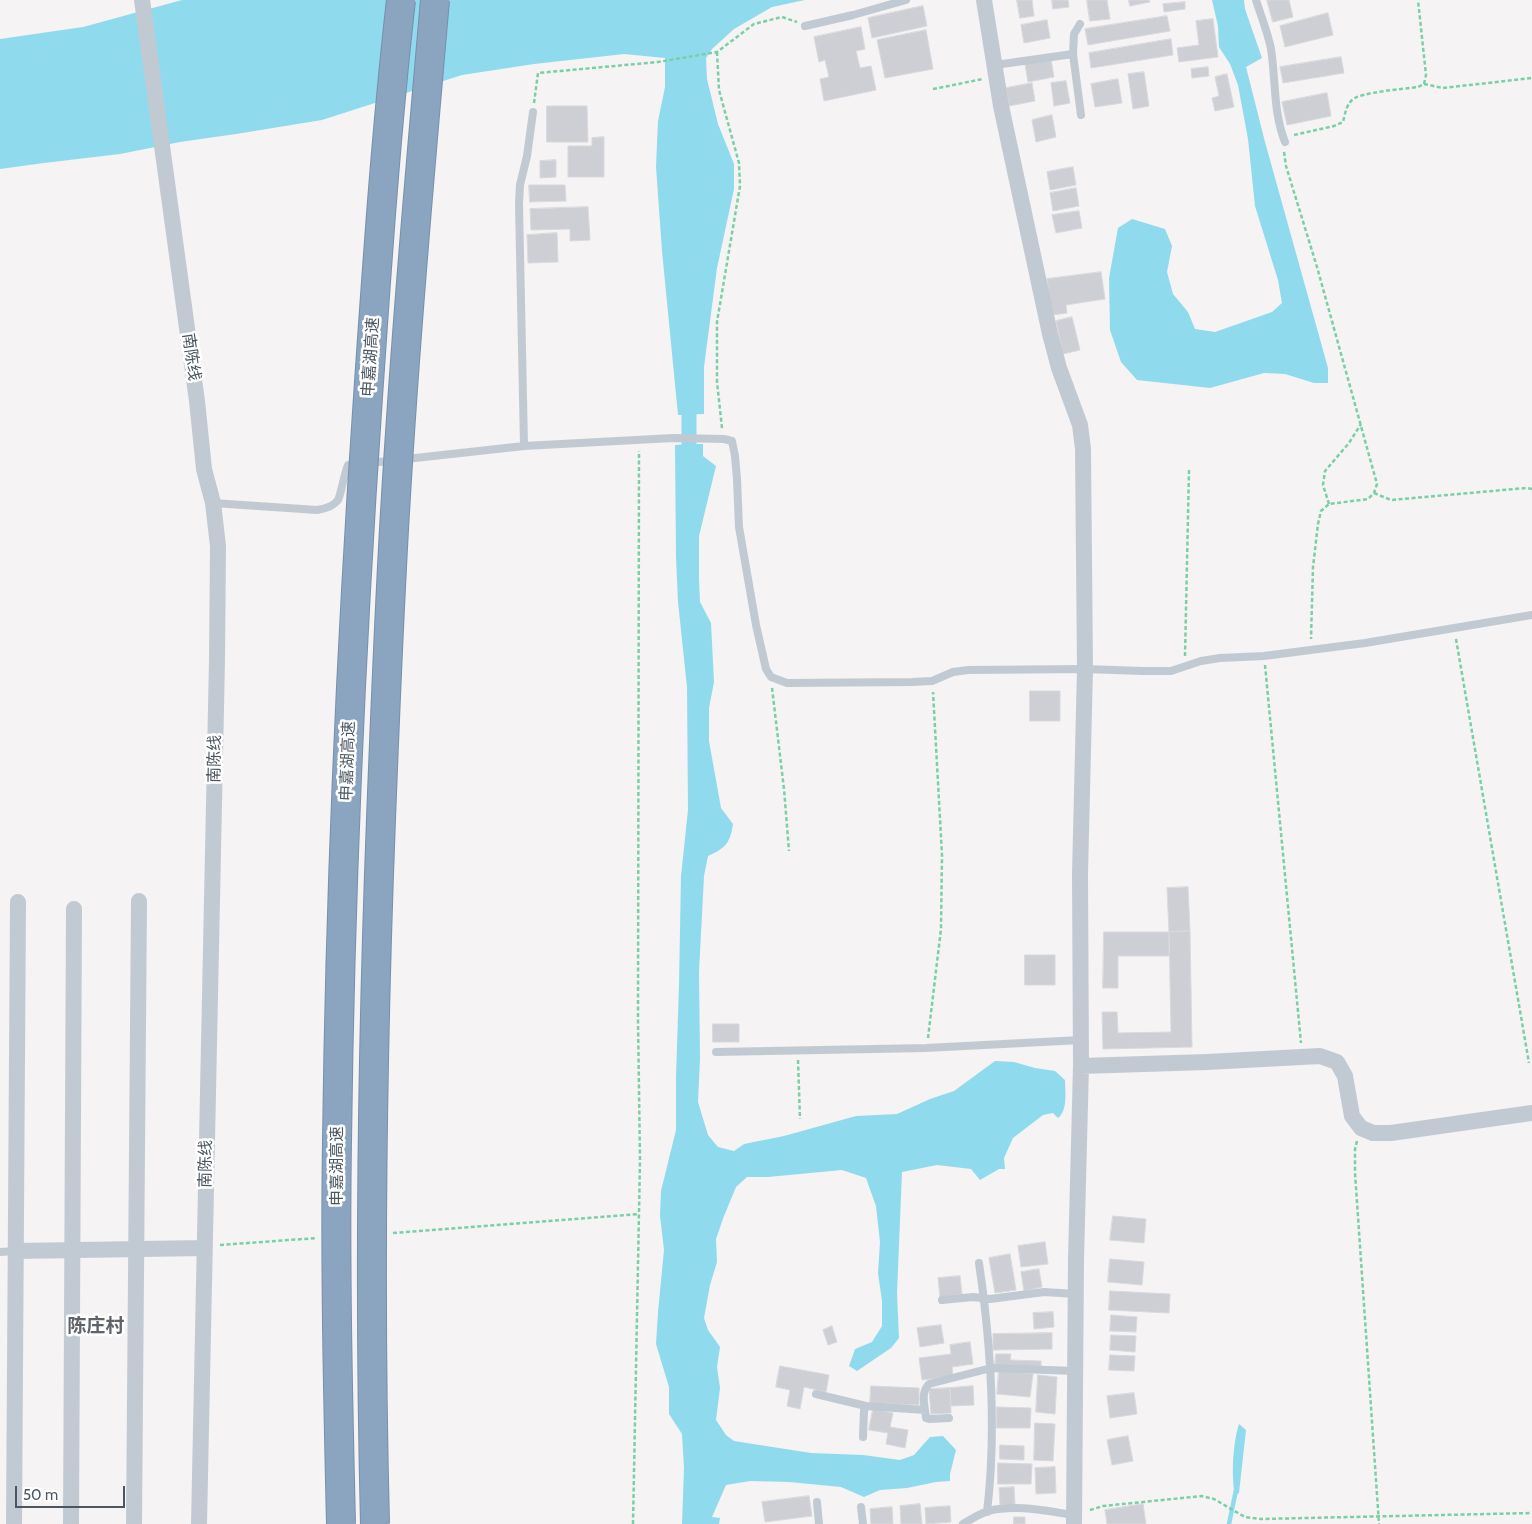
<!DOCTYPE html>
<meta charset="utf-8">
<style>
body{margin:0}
#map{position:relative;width:1532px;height:1524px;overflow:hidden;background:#f5f3f3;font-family:Cabin,sans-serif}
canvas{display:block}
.scale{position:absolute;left:15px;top:1486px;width:110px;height:22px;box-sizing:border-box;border:2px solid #4a5661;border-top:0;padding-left:6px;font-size:15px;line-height:18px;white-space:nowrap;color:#4a5661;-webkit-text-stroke:4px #fff;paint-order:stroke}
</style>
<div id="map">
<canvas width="1532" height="1524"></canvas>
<div class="scale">50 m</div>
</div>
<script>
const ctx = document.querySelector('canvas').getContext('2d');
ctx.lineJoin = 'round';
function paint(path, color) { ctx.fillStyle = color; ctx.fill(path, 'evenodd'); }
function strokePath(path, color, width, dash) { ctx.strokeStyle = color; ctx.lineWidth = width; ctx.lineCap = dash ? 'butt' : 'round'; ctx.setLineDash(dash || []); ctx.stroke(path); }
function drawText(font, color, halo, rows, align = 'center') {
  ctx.font = font + ' Cabin,"Noto Sans SC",sans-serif'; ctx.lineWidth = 5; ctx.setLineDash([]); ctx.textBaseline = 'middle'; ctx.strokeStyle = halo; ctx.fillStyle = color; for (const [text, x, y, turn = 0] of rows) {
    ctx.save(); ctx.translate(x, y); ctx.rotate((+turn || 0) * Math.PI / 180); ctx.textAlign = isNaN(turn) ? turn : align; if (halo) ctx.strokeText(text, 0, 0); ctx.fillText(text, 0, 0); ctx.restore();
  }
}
paint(new Path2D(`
 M182 0H805L772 7 734 29 712 49 706 58 707 79 718 124 734 164V189L717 268 704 367V414L678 415 662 251 656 167 658 121 665 87V58L624 54 534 64 462 75 322 120 236 134 180 142 120 154 44 163 0 169V39L83 27Z
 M1212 0H1244L1245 9 1262 58 1246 67 1265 142 1328 368V383H1314L1285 374 1264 373 1210 388 1137 380 1121 362 1110 330 1109 278 1118 228 1132 219 1165 229 1172 246 1167 272 1173 294 1188 312 1195 329 1215 332 1272 312 1282 303 1278 280 1255 206 1248 139 1238 85 1230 64 1219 47 1218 26Z
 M689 444H703V456L716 466 699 536V579L700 602 711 623 714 682 709 708V741L721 808 733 824C730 843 726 848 708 856L704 876 699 972 700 1059 698 1102 708 1135 718 1147 734 1151 744 1144 784 1136 856 1116 897 1114 930 1099 954 1091 995 1061 1014 1062 1035 1068 1055 1071 1065 1080C1065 1092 1068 1110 1058 1118L1053 1113 1043 1115 1013 1138 1004 1158 1005 1169H999L980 1180 971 1169 937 1165 902 1172 897 1293 899 1338 891 1348 857 1371 849 1366 855 1349 872 1342 882 1326V1301L878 1273 880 1242 876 1206 866 1178 842 1170 768 1177H747L736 1187 724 1216 716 1239 717 1262 710 1285 704 1318 708 1330 720 1347 717 1367 720 1388 716 1420 726 1435 734 1441 811 1453 863 1455 900 1460 914 1455 930 1437 943 1436 956 1450 950 1474V1481L936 1482 907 1488 880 1490 864 1497 841 1487 789 1482 750 1481 726 1485 712 1517 720 1518 719 1524H682L684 1468 682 1434 669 1414V1387L656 1344 658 1312 664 1250 660 1216 661 1191 676 1130V1077L679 985 681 876 688 810 687 687 678 602 676 557 675 445Z
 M1239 1424 1246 1430 1239 1493 1235 1495C1231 1477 1233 1442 1239 1424Z`), '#90daee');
strokePath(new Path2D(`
 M1229 1524 1236 1490`), '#90daee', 4.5);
strokePath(new Path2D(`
 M689 394V463`), '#90daee', 15);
const building = new Path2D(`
 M1017 0H1032L1034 16 1020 18Z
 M1052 0H1068L1069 7 1053 9Z
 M1087 0H1107L1110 19 1090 21Z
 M1129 0H1149L1150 2 1130 6Z
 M1267 0H1289L1293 17 1273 22Z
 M1185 2V9L1164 12 1163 4Z
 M923 6 927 26 872 38 868 18Z
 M1328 13 1333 35 1285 47 1280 26Z
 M1167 16 1170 31 1088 45 1085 29Z
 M1213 19 1218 57 1179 62 1177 48 1199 45 1196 21Z
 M1047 20 1050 38 1024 43 1021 25Z
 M861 27 865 49 856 51 860 68 871 66 876 90 824 101 820 79 829 77 825 60 819 62 814 37Z
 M926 30 933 69 885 78 877 40Z
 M1171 39 1173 55 1091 68 1089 53Z
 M1341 57 1344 73 1283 83 1280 67Z
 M1051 59 1054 77 1028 82 1025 64Z
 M1208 67 1209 76 1192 78 1191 69Z
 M1144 72 1149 106 1133 109 1128 74Z
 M1227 74 1234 107 1215 111 1212 98 1219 96 1215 77Z
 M1118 79 1122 103 1095 107 1091 84Z
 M1066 81 1070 103 1054 106 1051 83Z
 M1032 83 1035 101 1009 106 1006 88Z
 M1327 93 1331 116 1287 125 1282 102Z
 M547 106H587L588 142H547Z
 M1052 115 1056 137 1036 142 1032 120Z
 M604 137V177H568V146H592V138Z
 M556 160V177L540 178V161Z
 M1073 167 1076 185 1050 190 1047 172Z
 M529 185H565L566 201 530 202Z
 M1076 188 1079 206 1053 211 1050 193Z
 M588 207 590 240 570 241V229L531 230 530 209Z
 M1079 211 1082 228 1056 233 1052 215Z
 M557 233 558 262 528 263 527 235Z
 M1101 272 1105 299 1066 305 1067 313 1052 315 1047 279Z
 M1072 317 1080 350 1063 354 1056 321Z
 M1030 691H1060V721H1030Z
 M1188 887 1190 931 1169 932 1167 888Z
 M1190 931 1192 1047 1103 1049 1102 1012H1117L1118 1033 1171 1032 1169 932Z
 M1104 932H1169V956H1118V988H1103Z
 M1025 955H1055V985H1025Z
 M713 1024H739V1042H713Z
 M1113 1216 1146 1219 1144 1243 1110 1240Z
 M1045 1242 1048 1264 1021 1267 1018 1246Z
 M1010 1254 1016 1290 995 1293 989 1258Z
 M1110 1259 1144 1262 1142 1285 1108 1282Z
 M1039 1269 1042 1287 1024 1291 1021 1272Z
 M960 1276 962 1294 940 1297 938 1278Z
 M1110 1291 1170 1294 1169 1313 1109 1310Z
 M1053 1312 1054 1327 1034 1329 1033 1313Z
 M1111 1315 1137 1317 1136 1332 1110 1331Z
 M941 1325 944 1343 920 1347 917 1328Z
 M832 1326 837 1342 828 1345 823 1330Z
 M1052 1333V1349L993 1350V1334Z
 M1111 1335 1136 1336 1135 1352 1110 1350Z
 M970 1342 973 1364 952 1367 953 1376 922 1380 919 1358 951 1354 950 1345Z
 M996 1354H1011L1010 1360 1041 1361V1367L995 1366Z
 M1110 1355 1135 1356 1134 1371 1109 1370Z
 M780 1366 829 1375 826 1392 804 1387 800 1409 787 1406 790 1390 776 1387Z
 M999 1370 1033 1374 1030 1397 997 1394Z
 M1038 1375 1057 1377 1055 1414 1036 1412Z
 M871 1386 919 1388V1405L870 1403Z
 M973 1386 974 1405 951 1406 950 1388Z
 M950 1388 951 1413 931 1414 929 1389Z
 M1134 1393 1137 1414 1110 1418 1107 1396Z
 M997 1407 1031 1408 1030 1428H997Z
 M873 1409 893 1413 890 1427 908 1430 905 1448 886 1444 888 1433 869 1430Z
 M1035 1423 1055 1424 1053 1461 1034 1460Z
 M1128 1436 1133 1461 1112 1465 1107 1440Z
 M1000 1445 1024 1446V1460L1000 1459Z
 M998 1463 1032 1464 1031 1484H998Z
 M1055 1467 1056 1493 1036 1494 1035 1468Z
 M1014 1487 1015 1504 1000 1505 999 1488Z
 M809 1496 812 1516 765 1522 762 1502Z
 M920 1504 922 1524H901L900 1506Z
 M1143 1504 1146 1524H1107L1105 1510Z
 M950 1506 951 1522 926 1524 925 1508Z
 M892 1507 893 1524H871L870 1509Z
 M1014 1517H1025V1524H1014Z`);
paint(building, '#cdcfd5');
strokePath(building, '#d7d9de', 1);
strokePath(new Path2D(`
 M717 52 719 90 739 163 740 186 717 322V382L722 428
 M1424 84 1443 88 1532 78
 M933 89 983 79
 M534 103 538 73 658 62 717 52 754 24 782 17 797 22
 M1294 135 1334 126 1343 122C1345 114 1346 106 1352 100 1360 92 1405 89 1418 87L1424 84 1426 75 1418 0
 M1284 152 1286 166 1317 267 1377 484 1374 493 1368 499 1329 504 1321 511 1318 524 1313 567 1311 639
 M1374 493 1391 500 1526 488 1532 489
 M1329 504 1323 485 1325 471 1349 443 1361 424
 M1456 639 1529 1063
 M1185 656 1189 470
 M1265 665 1301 1043
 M772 688 784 789 789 851
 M928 1038 941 929 942 855 933 692
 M798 1060 800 1119
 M1357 1141 1355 1149V1173L1379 1524
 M393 1233 639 1214
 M220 1245 317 1238
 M1090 1510 1103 1506 1202 1496 1214 1499 1245 1517 1261 1519 1532 1513
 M633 1524 640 1160 638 1020 639 451`), '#7ad0a6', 2.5, [4, 2.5]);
strokePath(new Path2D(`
 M1256 0C1261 16 1268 33 1271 49 1276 81 1273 112 1285 142
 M1080 24 1074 34 1073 54 1081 115
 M805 26 853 15 906 0
 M995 65 1073 54
 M524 446 519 204 520 185 527 156 533 112
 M370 463 524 446 673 438 724 439 732 441 735 456 737 479 739 527 756 625 766 669 771 677 787 683 912 682 932 681 953 672 968 670 1085 669 1143 671H1171L1201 661 1220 658 1264 656 1365 643 1532 615
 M213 503 317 510C324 509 333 507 338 500 341 495 344 474 348 465L358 464
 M716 1052 926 1048 1081 1040
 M0 1252 16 1251
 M979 1263C991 1345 997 1429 987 1512
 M942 1300 973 1297 990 1299 1044 1292 1076 1294
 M816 1394 866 1406
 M949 1418 930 1419 926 1418C925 1407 920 1393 929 1384L991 1368 1075 1371
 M863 1437 864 1411 866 1406 925 1410
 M817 1502 819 1524
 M861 1507 863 1524
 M963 1524C971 1519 980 1514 988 1511 1016 1504 1046 1511 1074 1515`), '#c1cad2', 8);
strokePath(new Path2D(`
 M142 0 197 401 204 469 213 503 218 546 217 660 199 1524
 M984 0 1001 106 1050 334 1059 368 1080 425 1083 449 1085 669 1080 874 1081 1066 1076 1259 1074 1524
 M1081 1066 1207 1062 1320 1056 1337 1062 1345 1076 1352 1116 1361 1128 1373 1133H1391L1532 1113
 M16 1251 204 1248
 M14 1524 18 902
 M71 1524 74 909
 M134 1524 139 901`), '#c1cad2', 16);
const highwayBridge = new Path2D(`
 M341 1524C338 1396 335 1268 337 1141 340 893 351 645 368 397 377 265 386 132 401 0
 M375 1524C369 1289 372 1054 381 819 385 716 389 614 395 512 405 341 420 171 435 0`);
strokePath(highwayBridge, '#7690ad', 30, []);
strokePath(highwayBridge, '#8ba5c1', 28);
drawText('16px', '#4a5661', '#fff', [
 ["南陈线",191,357,82],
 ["申嘉湖高速",371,357,-86],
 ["南陈线",215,759,-89],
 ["申嘉湖高速",348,761,-88],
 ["南陈线",206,1164,-89],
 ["申嘉湖高速",337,1166,-90]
]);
drawText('bold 19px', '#5f6368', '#fff', [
 ["陈庄村",96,1326]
]);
</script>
